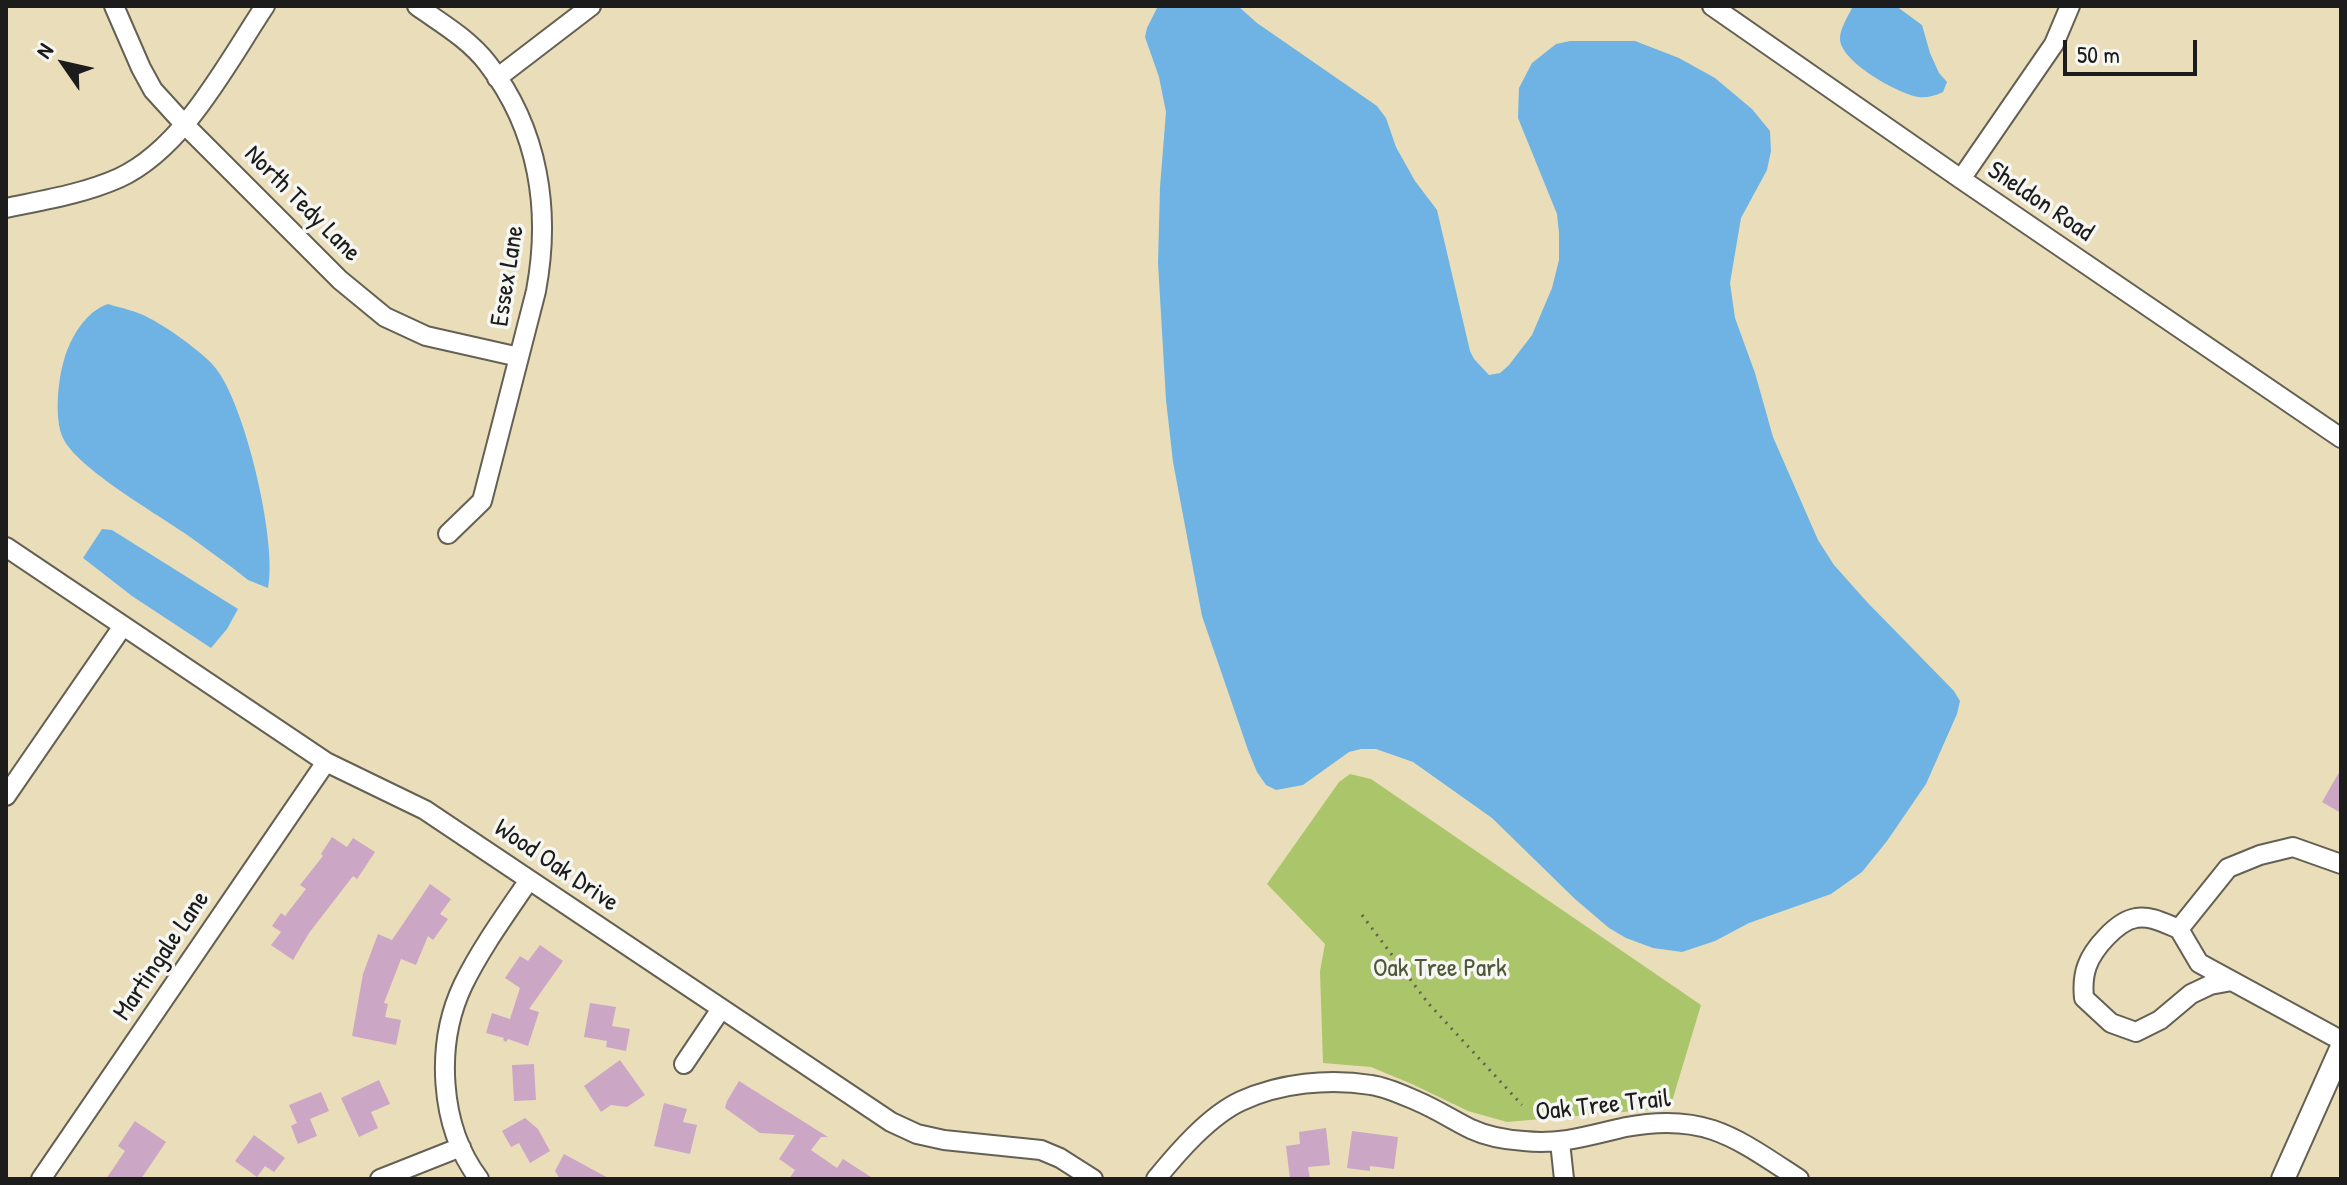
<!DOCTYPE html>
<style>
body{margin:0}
#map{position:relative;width:2347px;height:1185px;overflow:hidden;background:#e9deb9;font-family:"Patrick Hand",sans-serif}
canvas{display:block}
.frame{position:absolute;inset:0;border:8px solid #1c1c1c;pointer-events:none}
.north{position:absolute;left:24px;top:24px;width:80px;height:80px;-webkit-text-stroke:6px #f6f6f2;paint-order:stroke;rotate:304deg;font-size:22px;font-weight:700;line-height:32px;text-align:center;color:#1c1c1c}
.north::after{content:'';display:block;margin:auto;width:28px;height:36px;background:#1c1c1c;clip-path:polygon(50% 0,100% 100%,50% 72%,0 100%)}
.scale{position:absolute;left:2063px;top:40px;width:134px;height:36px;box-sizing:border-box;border:4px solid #1c1c1c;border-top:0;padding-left:10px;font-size:24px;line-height:28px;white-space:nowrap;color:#1c1c1c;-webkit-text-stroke:6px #f6f6f2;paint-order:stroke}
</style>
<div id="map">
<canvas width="2347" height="1185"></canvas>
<div class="frame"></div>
<div class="north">N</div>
<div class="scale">50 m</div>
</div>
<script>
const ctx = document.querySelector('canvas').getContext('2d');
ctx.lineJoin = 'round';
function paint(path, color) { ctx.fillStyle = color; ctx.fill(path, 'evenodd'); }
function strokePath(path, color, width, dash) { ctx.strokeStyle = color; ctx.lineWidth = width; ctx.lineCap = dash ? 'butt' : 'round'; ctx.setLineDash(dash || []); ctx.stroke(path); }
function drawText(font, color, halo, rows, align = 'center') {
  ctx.font = font + ' "Patrick Hand",sans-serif'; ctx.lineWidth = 7; ctx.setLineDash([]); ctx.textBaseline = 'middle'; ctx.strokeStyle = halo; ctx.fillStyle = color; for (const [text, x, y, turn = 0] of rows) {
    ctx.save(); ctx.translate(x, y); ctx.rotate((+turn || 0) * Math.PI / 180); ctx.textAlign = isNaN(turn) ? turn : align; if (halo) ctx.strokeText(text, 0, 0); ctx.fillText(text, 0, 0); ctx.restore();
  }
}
paint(new Path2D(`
 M1350 774 1371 779 1701 1005 1670 1108 1507 1122 1468 1111 1412 1084 1371 1067 1323 1063 1320 971 1325 944 1267 884 1339 782Z`), '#abc56a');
paint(new Path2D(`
 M1158 6H1238L1257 23 1377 106 1386 118 1396 147 1415 181 1437 210 1470 351 1474 359 1489 375 1500 373 1509 365 1532 335 1552 288 1559 260V233L1557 214 1518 118 1519 88 1532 63 1556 44 1570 41H1635L1679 58 1715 78 1752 109 1770 131 1771 151 1767 170 1741 218 1730 283 1735 318 1755 373 1773 437 1818 540 1834 565 1867 602 1954 691 1960 701 1957 714 1926 784 1887 841 1862 872 1831 894 1749 923 1715 941 1682 952 1653 948 1626 938 1609 928 1575 899 1492 818 1413 762 1376 749H1361L1349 752 1303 785 1276 790 1266 785 1257 772 1248 750 1202 616 1173 462 1166 400 1158 263 1160 187 1166 112 1159 77 1145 37 1147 28Z
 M1855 6H1896L1922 25 1930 53 1939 73 1947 82 1943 92C1935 96 1927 98 1918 97 1897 93 1839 61 1840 38 1840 29 1848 16 1852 8Z
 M108 304C121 308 137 311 149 318 167 327 199 350 213 365 244 398 278 543 268 588L248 580C227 563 205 548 183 532 155 513 76 467 63 438 54 419 58 380 64 360 70 338 86 311 108 304Z
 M102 529 112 530 238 609 227 629 211 648 132 596 83 558Z`), '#6fb3e5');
paint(new Path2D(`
 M2341 769V813L2322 802Z
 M332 837 347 847 353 838 375 852 357 879 353 876 309 933 293 960 271 945 281 932 272 926 281 913 285 916 306 889 300 885 323 856 321 854Z
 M430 884 451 899 440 914 448 919 433 940 428 936 416 965 401 959 384 1003 388 1004 385 1017 401 1020 396 1045 352 1036 363 974 378 934 392 940Z
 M540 945 563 961 529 1009 539 1012 528 1046 508 1039 506 1042 503 1040 504 1038 486 1033 492 1013 510 1019 520 988 505 978 520 956 528 961Z
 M590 1003 616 1007 612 1026 630 1029 626 1051 606 1047 607 1041 584 1037Z
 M620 1060 645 1095 627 1107 611 1105 601 1112 584 1086Z
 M534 1064 536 1100 514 1101 512 1065Z
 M379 1080 390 1104 371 1112 378 1128 359 1137 341 1098Z
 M739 1081 828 1137H821L811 1150 837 1168 843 1159 874 1179H789L795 1170 779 1159 795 1135 760 1133 725 1108 727 1101Z
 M321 1092 329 1111 310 1119 317 1136 298 1144 291 1126 297 1123 289 1105Z
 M664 1103 687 1109 683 1122 697 1125 690 1154 654 1146Z
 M525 1118 538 1129 550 1151 530 1163 519 1143 511 1147 502 1131Z
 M135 1121 166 1142 141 1179H106L125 1151 118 1146Z
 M1326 1128 1330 1165 1308 1167 1310 1179H1290L1286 1146 1300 1144 1299 1132Z
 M1352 1131 1398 1137 1394 1169 1370 1166V1171L1347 1168Z
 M254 1135 285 1158 274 1172 265 1166 257 1177 235 1161Z
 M564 1154 610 1179H560L555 1171Z`), '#cba6c5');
const minor = new Path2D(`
 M114 6 141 68 153 90 184 124 340 280 385 317 426 336 519 357
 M417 6C441 23 469 39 488 64 539 130 551 211 536 291L482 501 448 534
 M1712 6 1961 179 2341 438
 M497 78 591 6
 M1961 179 2054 44 2070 6
 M6 208C44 200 83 194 119 178 184 148 227 63 265 6
 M6 547 326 762 425 810 891 1122 917 1134 944 1140 1041 1150 1060 1158 1093 1179
 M6 796 123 626
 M2179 929 2228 868 2260 855 2293 847 2341 864
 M2232 981 2210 985 2191 994 2160 1020 2136 1032 2111 1023 2084 998C2083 988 2083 977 2087 966 2093 949 2117 921 2136 918 2150 915 2166 924 2179 929L2199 963 2333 1036 2341 1040
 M684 1064 721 1009
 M1560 1142 1564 1179
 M41 1179 326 762
 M380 1179 461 1147
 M479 1179C439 1126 435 1044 463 985 481 948 506 914 529 880
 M1156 1179C1178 1152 1209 1116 1241 1101 1280 1083 1329 1078 1371 1085 1386 1087 1403 1095 1417 1101 1436 1109 1453 1120 1471 1129 1486 1136 1508 1140 1524 1141 1562 1145 1590 1135 1626 1127 1705 1112 1736 1138 1799 1179`);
const major = new Path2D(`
 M2283 1179 2341 1049`);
strokePath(minor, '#646053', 22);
strokePath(major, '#646053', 26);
strokePath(new Path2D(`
 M1362 915 1428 1003 1522 1105`), '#646053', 3, [2, 6]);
strokePath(minor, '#fff', 18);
strokePath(major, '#fff', 22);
drawText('26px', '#1c1c1c', '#f6f6f2', [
 ["Sheldon Road",2040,202,34],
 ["North Tedy Lane",302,204,45],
 ["Essex Lane",508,276,-81],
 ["Wood Oak Drive",556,866,34],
 ["Martingale Lane",162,956,-56],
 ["Oak Tree Trail",1603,1106,-6]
]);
drawText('26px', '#4e5737', '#f6f6f2', [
 ["Oak Tree Park",1440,969]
]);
</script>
